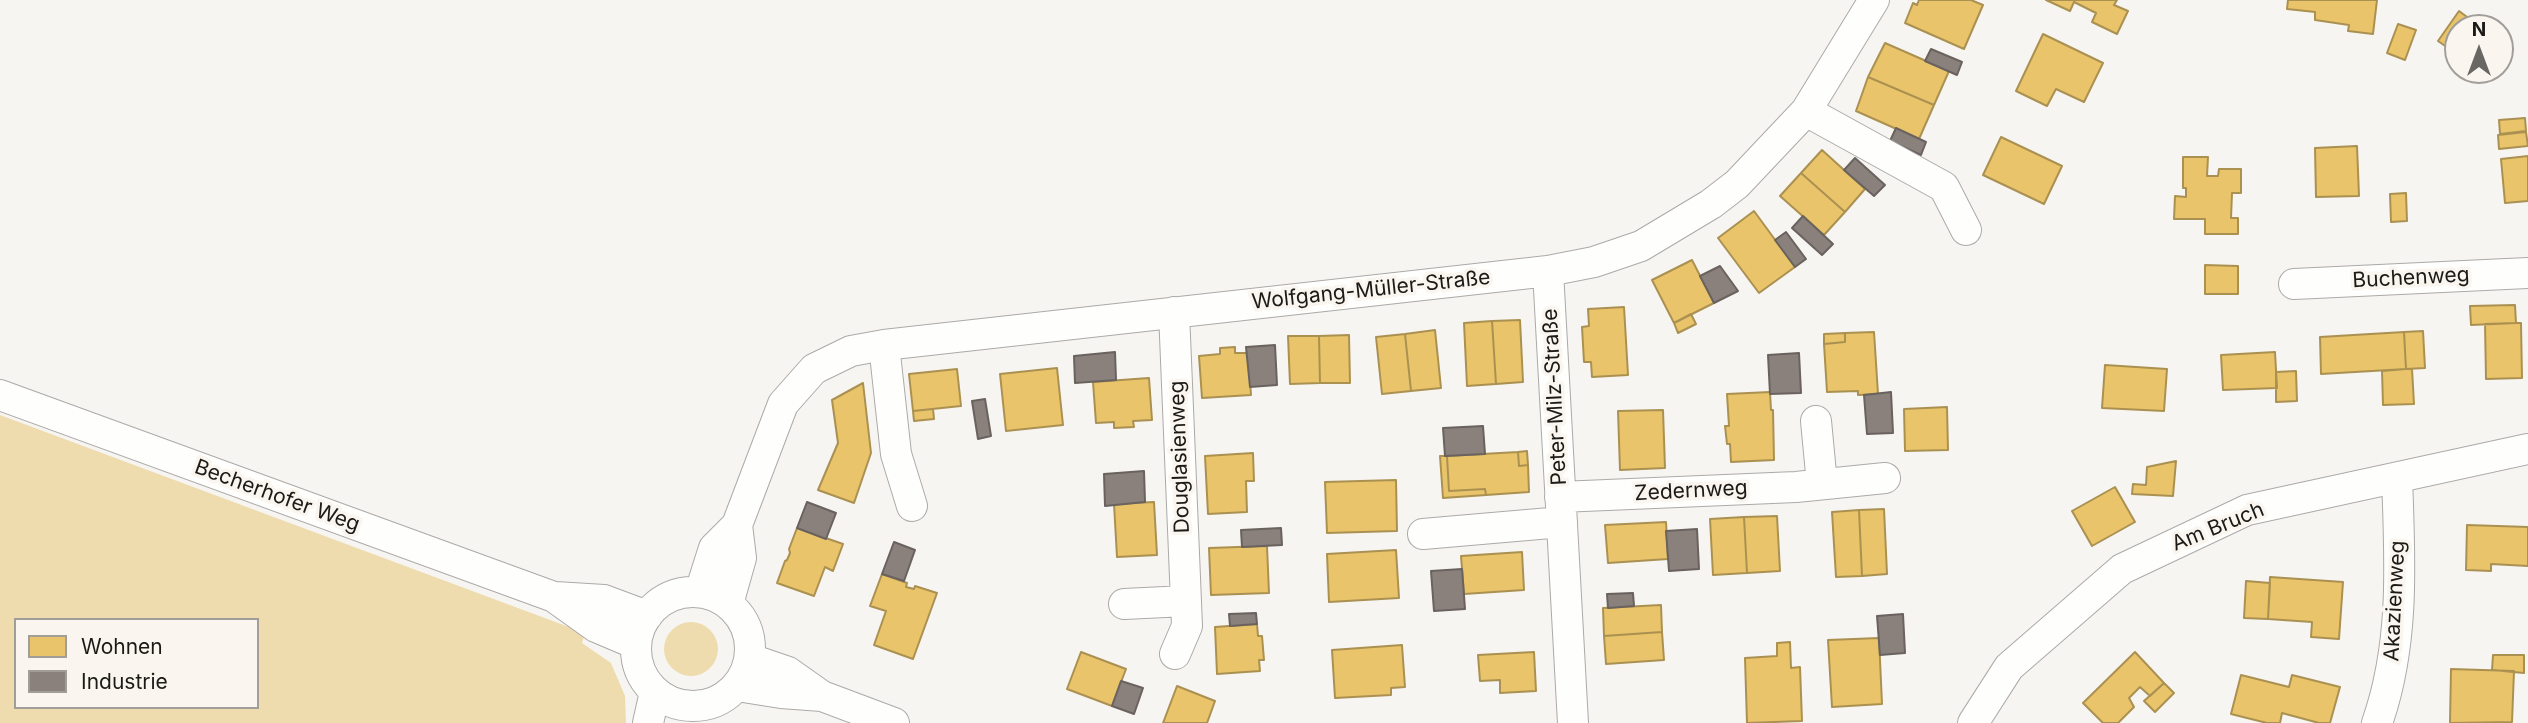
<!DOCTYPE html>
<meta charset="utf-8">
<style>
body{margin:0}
#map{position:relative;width:2528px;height:723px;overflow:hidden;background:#f7f5f2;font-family:Inter,sans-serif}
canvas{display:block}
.legend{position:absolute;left:14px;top:618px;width:245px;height:91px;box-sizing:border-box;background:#faf6ef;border:2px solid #a19e99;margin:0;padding:9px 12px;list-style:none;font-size:21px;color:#1b1a17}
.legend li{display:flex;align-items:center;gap:14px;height:35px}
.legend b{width:35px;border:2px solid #a19e99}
.north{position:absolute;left:2444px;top:14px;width:70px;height:70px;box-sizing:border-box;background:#faf6ef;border:2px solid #a19e99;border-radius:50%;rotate:0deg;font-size:19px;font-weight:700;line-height:28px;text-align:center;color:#1b1a17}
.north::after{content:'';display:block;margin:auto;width:24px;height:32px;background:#686764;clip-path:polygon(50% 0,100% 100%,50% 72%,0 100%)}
</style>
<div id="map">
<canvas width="2528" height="723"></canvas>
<ul class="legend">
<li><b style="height:19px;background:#e9c46a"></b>Wohnen</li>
<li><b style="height:19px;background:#8a817c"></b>Industrie</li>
</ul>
<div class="north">N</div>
</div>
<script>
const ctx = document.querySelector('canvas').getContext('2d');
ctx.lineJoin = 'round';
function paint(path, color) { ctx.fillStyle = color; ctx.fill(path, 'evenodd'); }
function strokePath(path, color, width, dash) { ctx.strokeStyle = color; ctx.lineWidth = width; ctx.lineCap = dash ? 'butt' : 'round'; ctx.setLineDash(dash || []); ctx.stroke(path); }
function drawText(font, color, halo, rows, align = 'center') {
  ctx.font = font + ' Inter,sans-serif'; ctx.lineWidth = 7; ctx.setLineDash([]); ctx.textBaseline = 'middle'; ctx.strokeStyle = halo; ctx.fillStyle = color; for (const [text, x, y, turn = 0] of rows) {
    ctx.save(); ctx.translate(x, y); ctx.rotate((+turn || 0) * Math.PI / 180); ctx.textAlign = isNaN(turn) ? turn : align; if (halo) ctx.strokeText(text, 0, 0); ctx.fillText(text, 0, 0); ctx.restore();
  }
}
paint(new Path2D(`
 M0 415 585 633 582 643 611 663 625 696 626 723H0ZM16 620H257V707H16Z
 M664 649a27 27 0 1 1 54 0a27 27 0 1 1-54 0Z`), '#efdcae');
const homes = new Path2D(`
 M1919 0H1971L1983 5 1964 49 1905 23 1913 3 1917 5Z
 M2046 0H2117L2114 5 2128 11 2117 34 2092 22 2096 13 2074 2 2070 11Z
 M2288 0H2377L2373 34 2348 31 2349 25 2315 20V12L2287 9Z
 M2459 11 2482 28H2458V55L2438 41Z
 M2398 24 2416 30 2405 60 2387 53Z
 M2043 34 2103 63 2084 102 2056 89 2047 106 2016 91Z
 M2500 41 2513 50 2500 68Z
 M1885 43 1949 71 1934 105 1868 77Z
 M2479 70H2498L2492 79Z
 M1868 77 1934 105 1919 139 1856 111Z
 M2525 118 2526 131 2500 134 2499 120Z
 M2526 132 2528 146 2499 149 2498 135Z
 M2001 137 2062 166 2044 204 1983 175Z
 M2357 146 2359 196 2316 197 2315 148Z
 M1822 150 1865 189 1845 212 1801 173Z
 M2528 156V201L2505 203 2501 159Z
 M2183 157H2208L2207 176H2218L2219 169H2241V193H2232L2231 218H2238V234H2205V219H2174L2175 196 2186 197V188H2183Z
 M1801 173 1845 212 1824 235 1780 196Z
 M2406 193 2407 221 2391 222 2390 194Z
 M1754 211 1795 267 1759 293 1718 238Z
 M1692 260 1714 303 1674 323 1652 280Z
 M2205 265 2238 266V294H2205Z
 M2515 305 2516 323 2471 325 2470 306Z
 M1624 307 1628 375 1592 377 1591 362H1584L1582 327 1589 326 1588 309Z
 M1691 314 1696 324 1678 333 1674 323Z
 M1520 320 1523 382 1496 384 1492 321Z
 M1492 321 1496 384 1467 386 1464 323Z
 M2516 323H2521L2522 378 2486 379 2485 324Z
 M1435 330 1441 388 1411 391 1405 334Z
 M2423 331 2425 368 2406 369 2404 332Z
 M1874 332 1878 394 1858 395V391L1827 392 1824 344 1845 342V333Z
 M2404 332 2406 369 2321 374 2320 337Z
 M1845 333V342L1824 344V334Z
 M1405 334 1411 391 1382 394 1376 337Z
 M1349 335 1350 383H1320L1319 336Z
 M1288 336H1319L1320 383 1290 384Z
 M1235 347V353H1248L1251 395 1202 398 1199 356 1220 354V348Z
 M2275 352 2277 388 2223 390 2221 355Z
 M2105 365 2167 369 2164 411 2102 408Z
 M1057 368 1063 425 1006 431 1000 374Z
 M957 369 961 406 913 411 909 374Z
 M2406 369H2412L2414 404 2383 405 2382 371Z
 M2296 371 2297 401 2276 402V372Z
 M1149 378 1152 420 1133 421 1134 427 1114 428V422L1096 423 1093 382Z
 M863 383 871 453 854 503 818 490 838 443 832 400Z
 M1770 392 1771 410H1773L1774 460 1731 462 1730 444H1727L1725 426H1729L1727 394Z
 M1947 407 1948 450 1905 451 1904 409Z
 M933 409 934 419 914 421 913 411Z
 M1663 410 1665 468 1620 470 1618 411Z
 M1527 451 1528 465 1519 466 1518 452Z
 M1518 452 1519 466 1528 465 1529 492 1486 495 1485 489 1449 491 1447 456Z
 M1253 453 1254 481H1246L1247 512 1208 514 1205 456Z
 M1440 456H1447L1449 491 1485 489 1486 495 1443 498Z
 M2176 461 2173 496 2132 494 2133 484 2146 485 2147 467Z
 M1396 480 1397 531 1327 533 1325 482Z
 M2115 487 2135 522 2092 546 2072 511Z
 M1154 502 1157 555 1117 557 1114 504Z
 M1884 509 1887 574 1862 576 1859 510Z
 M1859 510 1862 576 1836 577 1832 512Z
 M1777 516 1780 571 1747 573 1744 517Z
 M1744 517 1747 573 1713 575 1710 519Z
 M1666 522 1668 559 1608 563 1605 525Z
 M2467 525 2528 527V566L2491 564V571L2466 570Z
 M797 528 843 544 833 571 825 567 814 596 777 583 785 561 787 560 790 553 789 549Z
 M1267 546 1269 593 1211 595 1209 548Z
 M1396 550 1399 598 1329 602 1327 554Z
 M1522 552 1524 590 1464 594 1461 556Z
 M882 574 907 583 906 587 914 589 915 586 937 593 913 659 874 645 886 611 870 606Z
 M2270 577 2343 582 2339 639 2311 637 2312 622 2268 619Z
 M2246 581 2270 583 2268 619 2244 618Z
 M1661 605 1662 632 1604 636 1603 608Z
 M1257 624 1258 636H1262L1264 660H1259L1260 671 1217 674 1215 627Z
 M1662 632 1664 660 1606 664 1604 636Z
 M1879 638 1882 704 1832 707 1828 640Z
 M1790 642 1791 668 1800 667 1802 721 1747 723 1745 658 1777 656V643Z
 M1402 645 1405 687 1391 688V695L1335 698 1332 650Z
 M1081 652 1126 669 1112 706 1067 689Z
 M1534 652 1536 691 1500 693V680L1480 681 1478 655Z
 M2135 652 2164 683 2150 696 2140 687 2129 698 2134 707 2118 723H2103L2083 703Z
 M2493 655H2524V673L2492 670Z
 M2451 669 2514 671 2512 722 2450 723Z
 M2241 675 2289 687 2292 675 2340 687 2330 723H2319L2282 713 2280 723H2267L2231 714Z
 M2164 683 2174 693 2155 712 2144 701Z
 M1177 686 1215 701 1207 723H1163Z`);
paint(homes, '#e9c46a');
strokePath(homes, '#ab9151', 2);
const industry = new Path2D(`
 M1931 49 1962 62 1957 75 1925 61Z
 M1896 128 1926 142 1921 155 1890 141Z
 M1855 158 1885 185 1874 196 1844 170Z
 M1803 216 1833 244 1822 255 1792 228Z
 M1786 232 1806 259 1795 267 1775 240Z
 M1720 266 1738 291 1714 303 1700 276Z
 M1275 345 1277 385 1250 387 1246 347Z
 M1115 352 1116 380 1075 383 1074 356Z
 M1799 353 1801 393 1770 394 1768 355Z
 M1891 392 1893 433 1867 434 1864 395Z
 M985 399 991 436 978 439 972 401Z
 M1483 426 1485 454 1445 456 1443 428Z
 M1144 471 1145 502 1105 506 1104 474Z
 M807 502 836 513 826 539 797 528Z
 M1281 528 1282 545 1242 547 1241 530Z
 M1697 529 1699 569 1669 571 1666 531Z
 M894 542 915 550 904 581 882 574Z
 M1462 569 1465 609 1434 611 1431 571Z
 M1633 593 1634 606 1608 608 1607 594Z
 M1256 613 1257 624 1230 626 1229 614Z
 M1903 614 1905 653 1880 655 1877 616Z
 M1121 681 1143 688 1134 714 1112 706Z`);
paint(industry, '#8a817c');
strokePath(industry, '#69625e', 2);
const minor = new Path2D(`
 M1806 111 1944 187 1966 230
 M1548 271 1573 723
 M2294 284 2528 273
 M1174 312 1187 626 1175 654
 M884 345 896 454 912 506
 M0 395 554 597 596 627 636 644
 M1816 421 1822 484
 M1560 497 1796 487 1885 478
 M1423 534 1562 522
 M700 592 714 548 737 525 783 404 814 369 851 351 884 345 1548 271 1594 262 1641 246 1711 204 1737 184 1806 111 1874 0
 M636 649a57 57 0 1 1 114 0a57 57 0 1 1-114 0Z
 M555 597 604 600 647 616
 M728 604 741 558 737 525
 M1124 604 1186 601
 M750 659 788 672 822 696 894 723
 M737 686 781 693 822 696
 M648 723 655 692
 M1973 723 2009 667 2122 569 2247 510 2528 449
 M2377 723C2405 644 2400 560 2397 478`);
strokePath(minor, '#acaaa8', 32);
strokePath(minor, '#fefefd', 30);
drawText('21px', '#1b1a17', '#faf6ef', [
 ["Buchenweg",2411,278,-3],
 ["Wolfgang-Müller-Straße",1371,290,-6],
 ["Peter-Milz-Straße",1555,397,-93],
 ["Douglasienweg",1180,457,-92],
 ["Zedernweg",1691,491,-3],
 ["Becherhofer Weg",277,496,20],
 ["Am Bruch",2218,527,-22],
 ["Akazienweg",2395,601,-87]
]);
</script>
